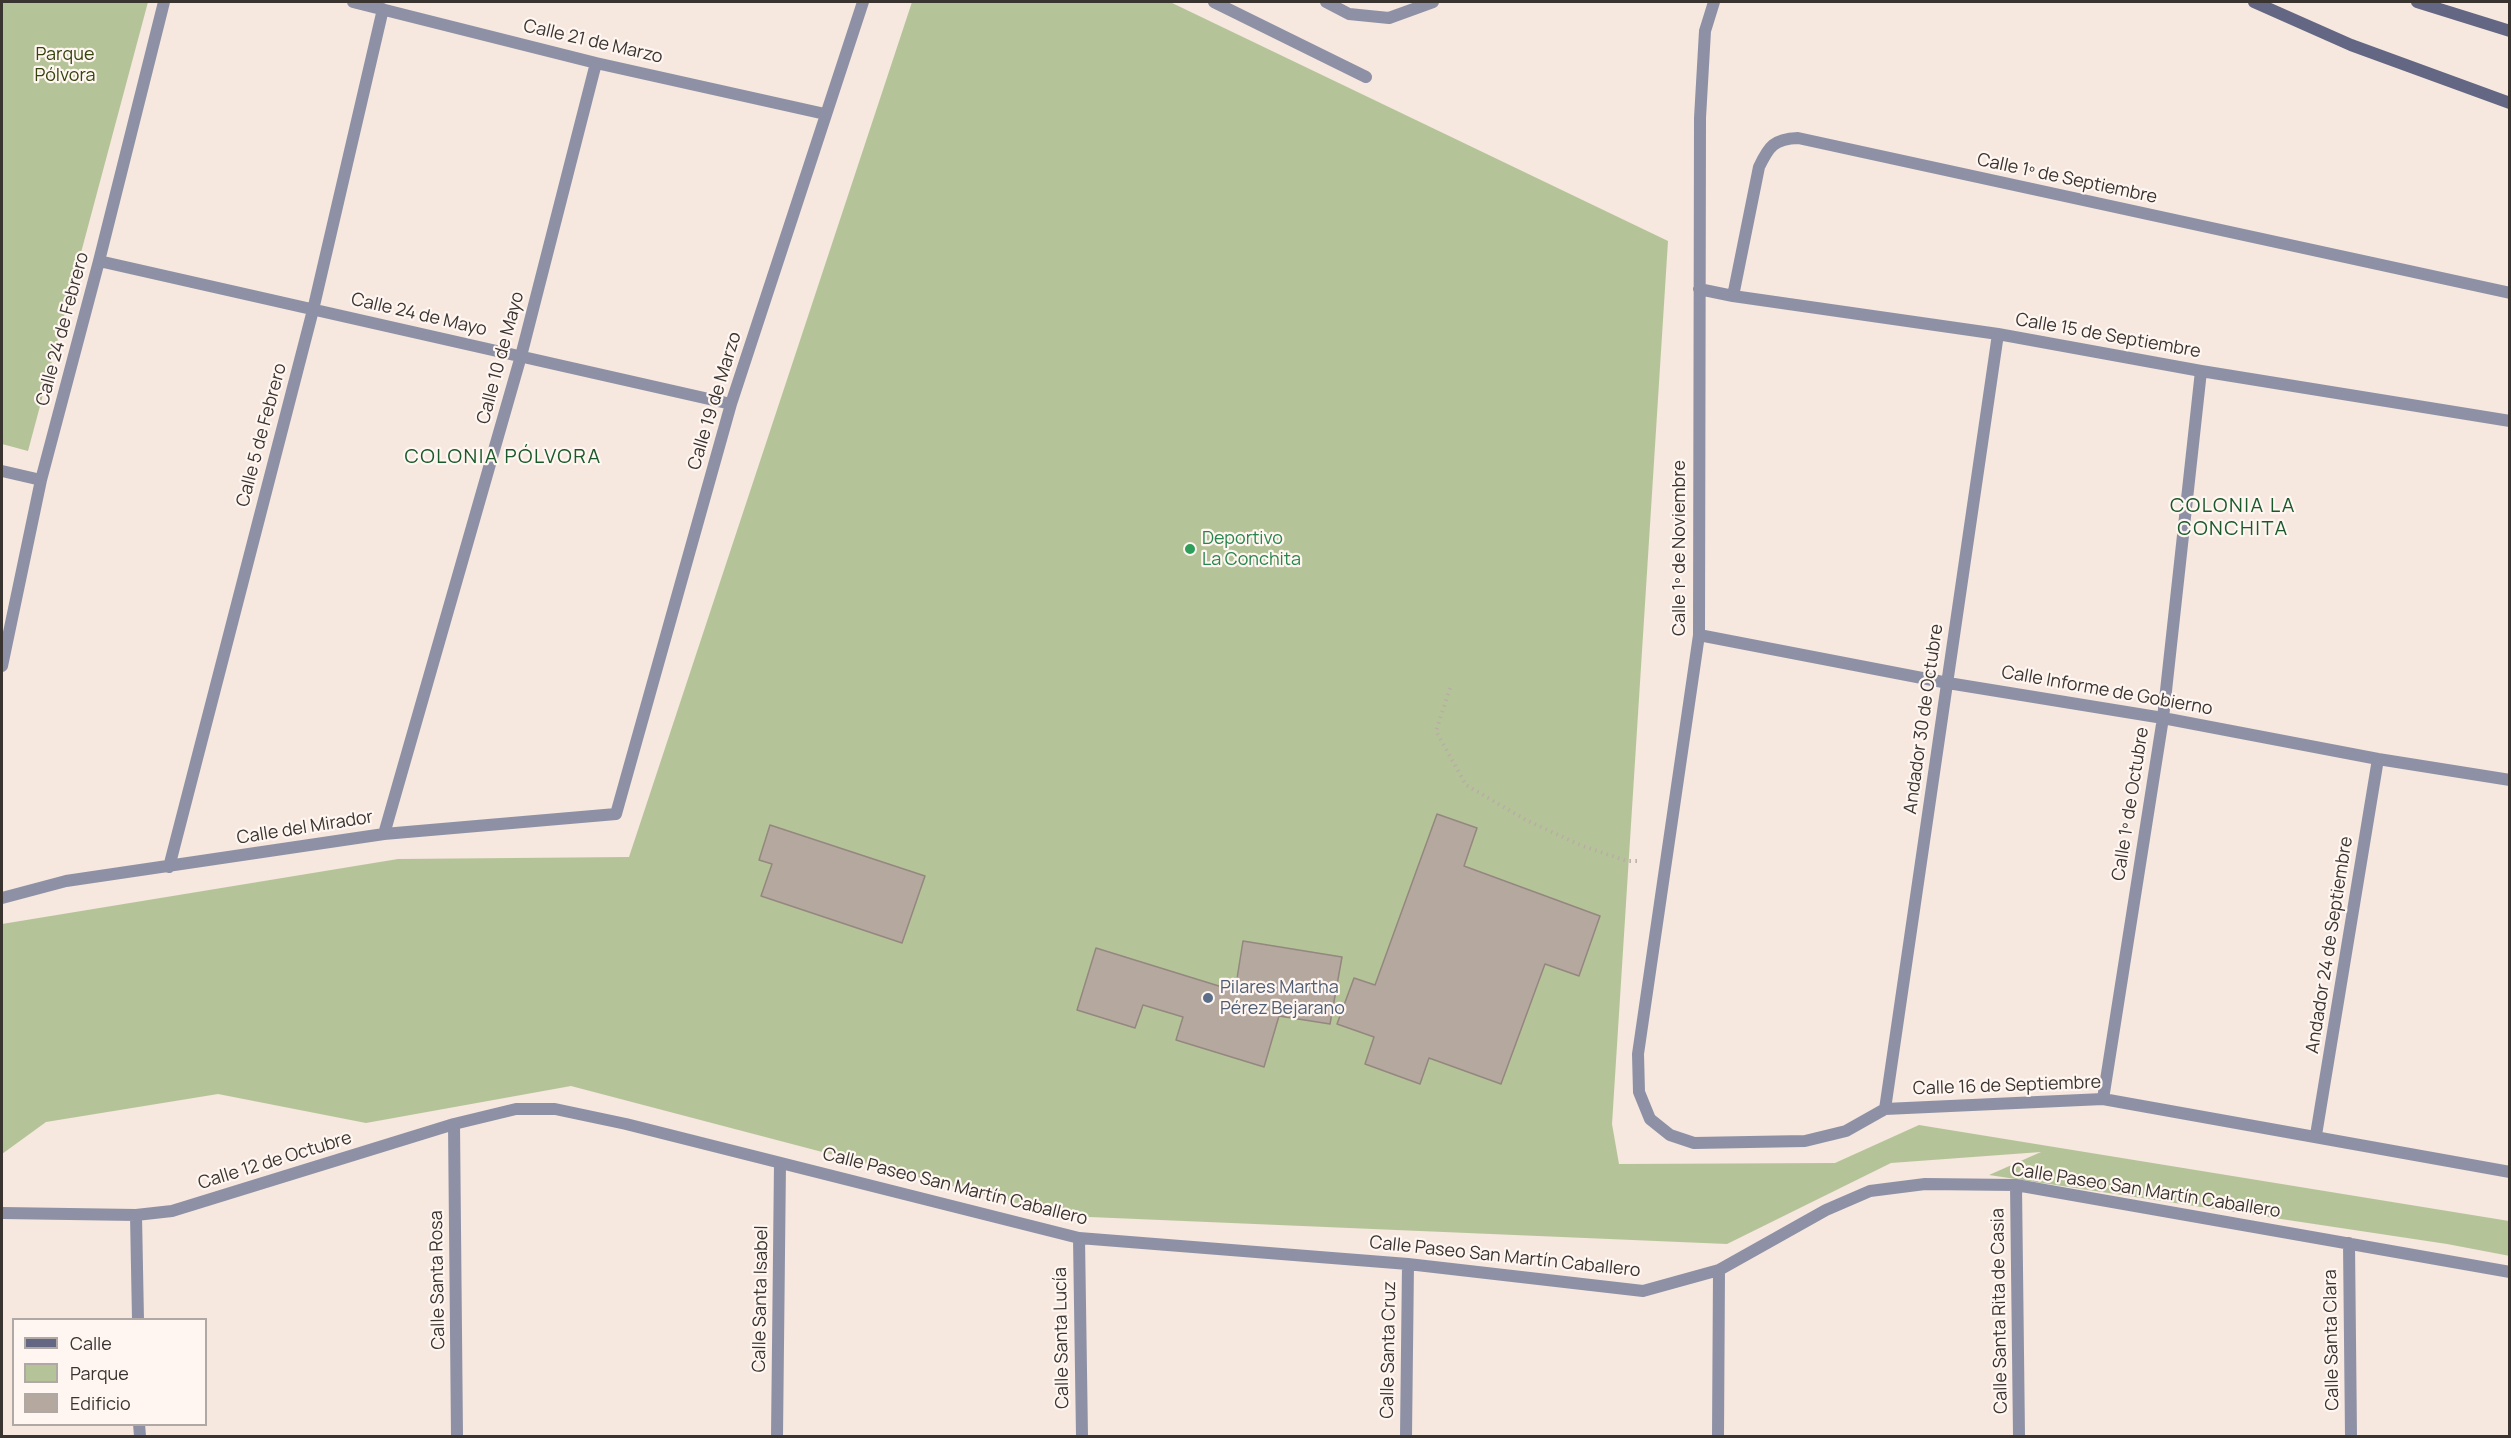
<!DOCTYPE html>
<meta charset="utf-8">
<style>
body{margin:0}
#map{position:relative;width:2511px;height:1438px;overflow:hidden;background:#f6e7df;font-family:Manrope,sans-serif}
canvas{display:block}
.frame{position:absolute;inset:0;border:3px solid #393430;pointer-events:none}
.legend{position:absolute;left:12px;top:1318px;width:195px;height:108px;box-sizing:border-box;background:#fff6f1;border:2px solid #b0a8a4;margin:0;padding:8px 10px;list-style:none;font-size:18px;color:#393430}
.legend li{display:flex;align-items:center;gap:12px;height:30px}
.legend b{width:30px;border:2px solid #b0a8a4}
</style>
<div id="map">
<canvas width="2511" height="1438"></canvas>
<div class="frame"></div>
<ul class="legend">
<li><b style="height:8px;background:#636783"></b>Calle</li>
<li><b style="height:16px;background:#b5c498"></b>Parque</li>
<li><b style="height:16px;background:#b5a89f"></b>Edificio</li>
</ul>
</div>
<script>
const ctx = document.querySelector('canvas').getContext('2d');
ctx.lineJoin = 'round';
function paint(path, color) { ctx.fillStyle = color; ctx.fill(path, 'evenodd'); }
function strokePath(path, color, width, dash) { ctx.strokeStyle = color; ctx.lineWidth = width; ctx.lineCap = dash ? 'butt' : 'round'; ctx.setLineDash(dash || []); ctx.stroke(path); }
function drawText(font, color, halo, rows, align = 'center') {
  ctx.font = font + ' Manrope,sans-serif'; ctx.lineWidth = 4.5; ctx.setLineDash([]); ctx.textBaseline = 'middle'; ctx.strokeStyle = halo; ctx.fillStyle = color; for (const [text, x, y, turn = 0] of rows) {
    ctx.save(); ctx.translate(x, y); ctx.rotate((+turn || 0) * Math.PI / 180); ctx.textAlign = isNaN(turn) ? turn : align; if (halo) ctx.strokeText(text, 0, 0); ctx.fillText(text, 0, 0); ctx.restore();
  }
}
paint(new Path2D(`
 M2 2H148L28 451 2 444Z
 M912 2H1170L1668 241 1612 1124 1619 1164 1835 1163 1919 1125 2509 1221 2510 1256 2447 1244 1989 1175 2041 1152 1891 1163 1727 1244 1066 1216 571 1086 366 1123 218 1094 46 1122 2 1154V924L398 859 629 857Z`), '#b5c498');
const building = new Path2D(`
 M1437 814 1477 828 1464 866 1600 916 1579 976 1545 964 1501 1084 1429 1058 1420 1084 1365 1064 1374 1037 1337 1024 1354 978 1375 985Z
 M770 825 925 876 902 943 761 896 772 864 759 860Z
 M1243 941 1342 957 1330 1024 1279 1016 1264 1067 1176 1040 1183 1017 1143 1005 1135 1028 1077 1010 1096 948 1235 991Z`);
paint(building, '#b5a89f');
strokePath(building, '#94877f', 1.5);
strokePath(new Path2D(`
 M1450 688 1436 731 1466 785 1526 820 1580 845 1627 861H1638`), '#b9ada6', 4, [1.5, 4.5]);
strokePath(new Path2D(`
 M353 2 596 63 825 114
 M1214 2 1366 77
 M1326 2 1349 14 1389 18 1433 2
 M1714 2 1705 31 1700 118 1699 635 1638 1054 1639 1092 1650 1119 1670 1135 1694 1143 1805 1141 1846 1131 1885 1109 2103 1099 2510 1172
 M99 261 731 404
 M1699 289 1733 296 1998 334 2201 371 2510 421
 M1733 296 1759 167C1769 146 1774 139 1798 138L2510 293
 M2 471 41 480
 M1699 635 1948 683 2163 718 2378 759 2510 780
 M2 666 41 480 99 261 164 2
 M384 834 521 356 596 63
 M169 867 313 310 383 9
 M2 898 66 881 384 834 616 814 731 404 863 2
 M2103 1099 2163 718 2201 371
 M1885 1109 1998 334
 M454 1124 457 1436
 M2316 1135 2378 759
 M2016 1185 2019 1436
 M2 1213 136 1215 172 1211 454 1124 516 1109H555L626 1124 1079 1238 1408 1264 1643 1291 1719 1270 1826 1210 1870 1191 1925 1184 2016 1185 2510 1272
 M136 1215 138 1320
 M1079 1238 1082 1436
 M2349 1243 2351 1436
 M139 1424 140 1436
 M777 1436 780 1163
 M1406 1436 1408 1264
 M1718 1436 1719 1270`), '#8e91a5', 12);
strokePath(new Path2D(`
 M2254 2 2351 45 2510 103
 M2417 2 2510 31`), '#636783', 12);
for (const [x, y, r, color] of [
 [1190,549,6,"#2e9e5b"],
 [1208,998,6,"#5c6f8a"]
]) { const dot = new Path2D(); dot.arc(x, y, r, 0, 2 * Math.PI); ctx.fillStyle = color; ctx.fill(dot); strokePath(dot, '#fff6f1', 2); }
drawText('18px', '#393430', '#fff6f1', [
 ["Calle 21 de Marzo",593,42,13],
 ["Calle 1º de Septiembre",2067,179,12],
 ["Calle 24 de Mayo",419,315,13],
 ["Calle 24 de Febrero",63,329,-75],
 ["Calle 15 de Septiembre",2108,336,10],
 ["Calle 10 de Mayo",501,358,-75],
 ["Calle 19 de Marzo",715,401,-73],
 ["Calle 5 de Febrero",262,435,-75],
 ["Calle 1º de Noviembre",1680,548,-90],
 ["Calle Informe de Gobierno",2107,691,10],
 ["Andador 30 de Octubre",1924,719,-82],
 ["Calle 1º de Octubre",2131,804,-81],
 ["Calle del Mirador",305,828,-9],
 ["Andador 24 de Septiembre",2330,945,-81],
 ["Calle 16 de Septiembre",2007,1086,-2],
 ["Calle 12 de Octubre",275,1161,-17],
 ["Calle Paseo San Martín Caballero",955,1187,14],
 ["Calle Paseo San Martín Caballero",2146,1191,9],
 ["Calle Paseo San Martín Caballero",1505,1257,6],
 ["Calle Santa Rosa",438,1280,-91],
 ["Calle Santa Isabel",761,1299,-89],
 ["Calle Santa Rita de Casia",2000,1311,-91],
 ["Calle Santa Lucía",1062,1338,-91],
 ["Calle Santa Clara",2332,1340,-91],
 ["Calle Santa Cruz",1389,1350,-89]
]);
drawText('18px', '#35430d', '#fff6f1', [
 ["Parque",65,55],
 ["Pólvora",65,76]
]);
drawText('18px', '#27864d', '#fff6f1', [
 ["Deportivo",1202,539],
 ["La Conchita",1202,560]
], 'left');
drawText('18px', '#4e5e75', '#fff6f1', [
 ["Pilares Martha",1220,988],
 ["Pérez Bejarano",1220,1009]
], 'left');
ctx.letterSpacing = '1.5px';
drawText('20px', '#19592a', '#fff6f1', [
 ["COLONIA PÓLVORA",503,457],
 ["COLONIA LA",2233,506],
 ["CONCHITA",2233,529]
]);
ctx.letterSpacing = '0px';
</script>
